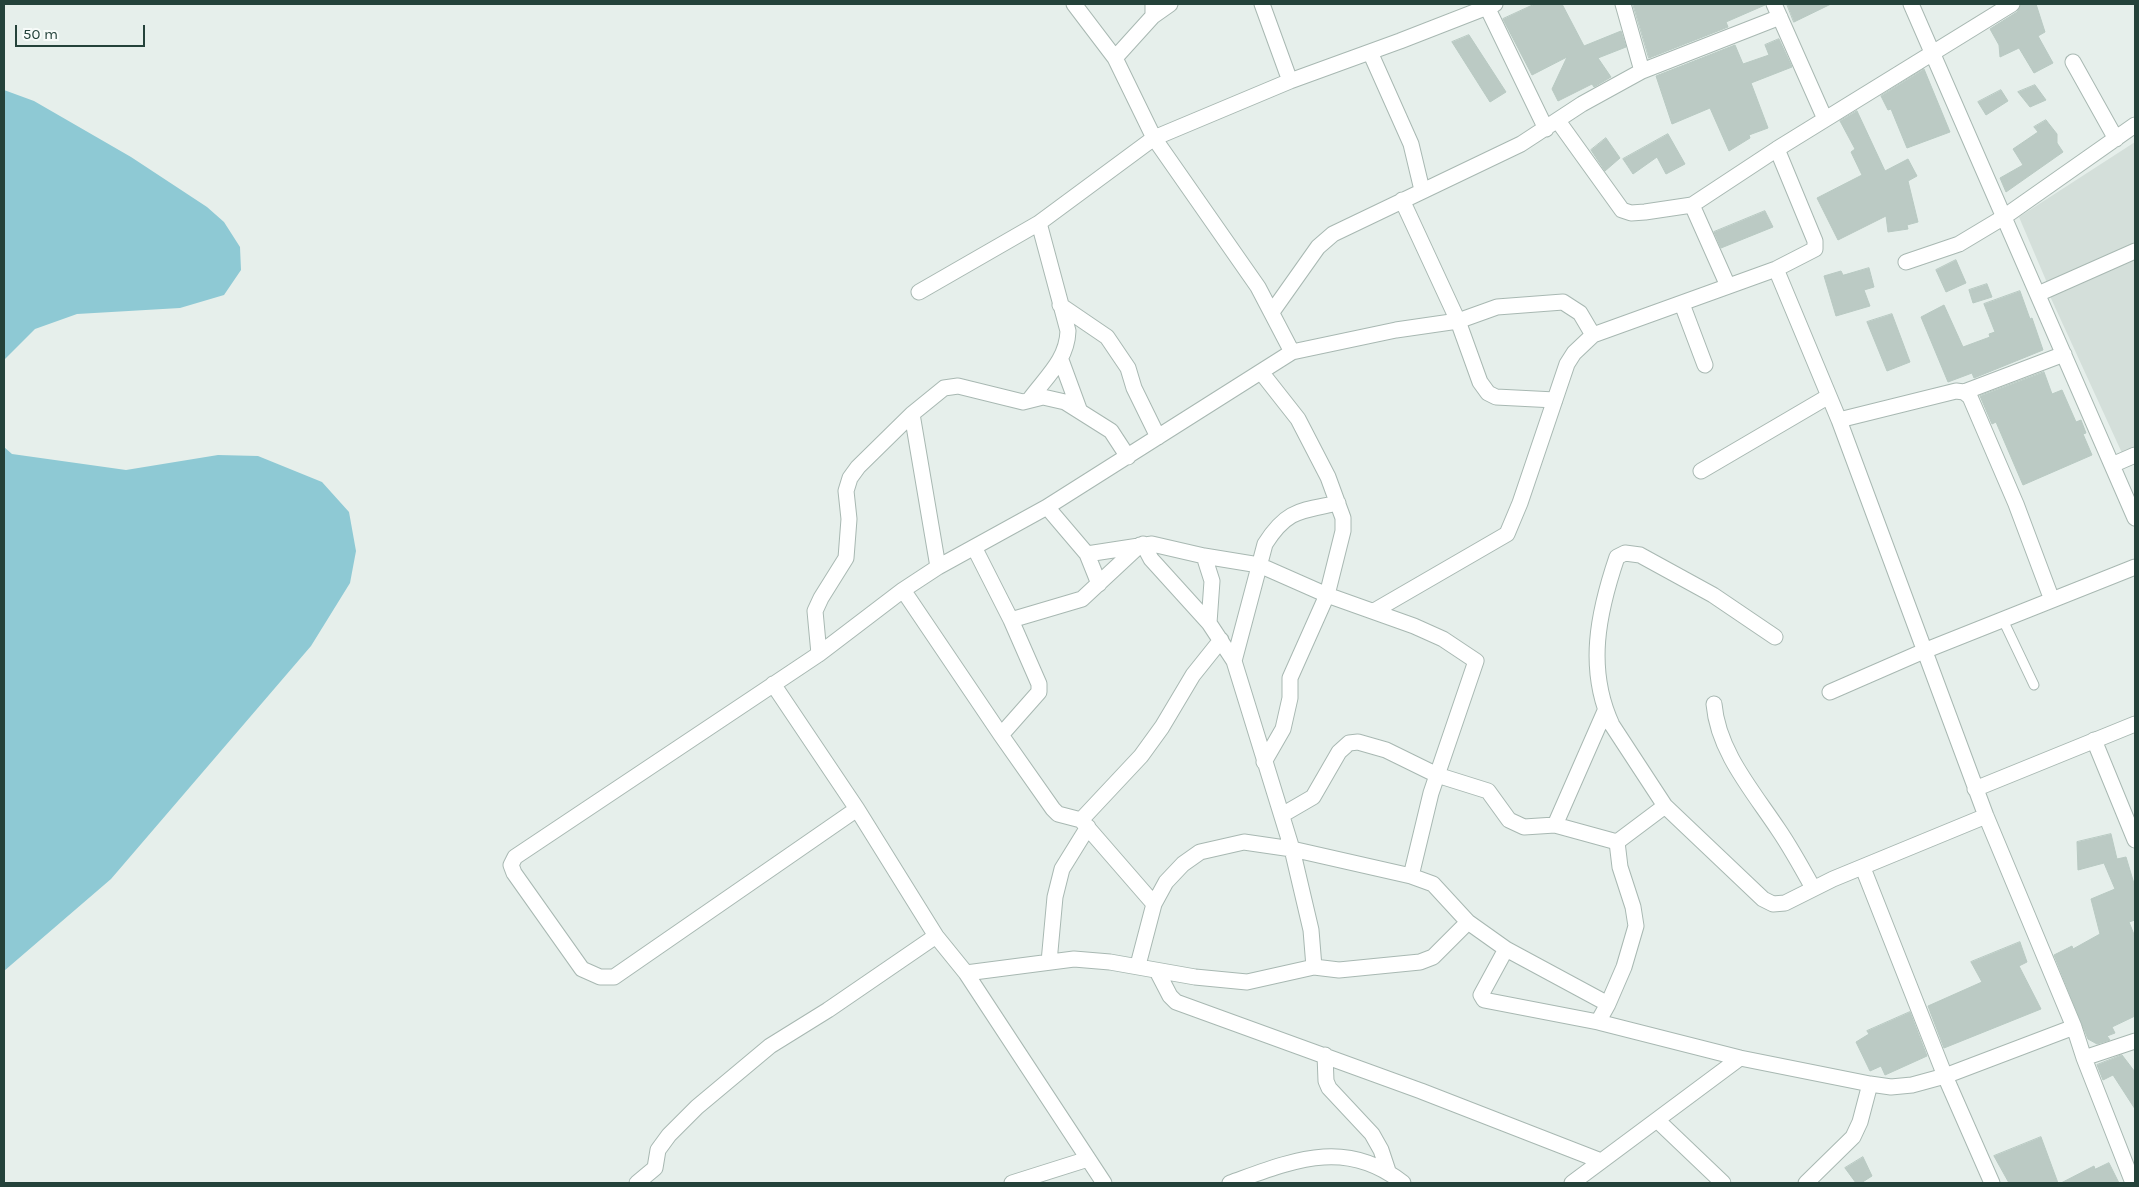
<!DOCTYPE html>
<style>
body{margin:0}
#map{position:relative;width:2139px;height:1187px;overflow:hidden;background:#e6efeb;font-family:Karla,sans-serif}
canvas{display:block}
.frame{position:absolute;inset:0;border:5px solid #24423a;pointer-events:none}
.scale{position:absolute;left:15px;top:25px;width:130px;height:22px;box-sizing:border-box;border:2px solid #24423a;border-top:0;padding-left:6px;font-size:15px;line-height:18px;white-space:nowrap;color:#24423a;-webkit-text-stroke:4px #f7fbf9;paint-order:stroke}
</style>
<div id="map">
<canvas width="2139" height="1187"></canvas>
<div class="frame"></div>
<div class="scale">50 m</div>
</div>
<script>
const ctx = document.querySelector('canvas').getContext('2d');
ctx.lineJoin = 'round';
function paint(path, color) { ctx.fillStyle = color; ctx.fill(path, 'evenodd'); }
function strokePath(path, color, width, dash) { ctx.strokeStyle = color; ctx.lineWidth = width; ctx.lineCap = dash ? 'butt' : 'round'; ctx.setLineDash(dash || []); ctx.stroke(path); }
paint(new Path2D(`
 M2135 142V244L2048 285 2019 217Z
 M2135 258V446L2122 453 2049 294Z`), '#d4dfda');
paint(new Path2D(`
 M4 90 34 101 131 157 207 207 224 222 240 247 241 270 224 295 180 308 77 314 35 329 4 360Z
 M4 447 12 454 126 470 218 455 258 456 322 482 349 512 356 551 350 583 311 646 111 879 4 971Z`), '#8ec9d4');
const building = new Path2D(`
 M1535 4H1562L1584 46 1621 31 1626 47 1598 58 1611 77 1594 87 1592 84 1558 101 1552 89 1567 57 1532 75 1503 19Z
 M1633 4H1765V5L1726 22 1728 27 1649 58Z
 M1787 4H1831L1794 22Z
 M2021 4H2036L2045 32 2038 36 2053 63 2034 73 2019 48 2000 57 1999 45 1990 29 2017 12Z
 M1469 35 1506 92 1490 102 1452 42Z
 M1779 39 1792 67 1751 83 1768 128 1749 135 1750 138 1729 151 1710 108 1672 124 1656 76 1735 45 1743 64 1769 55 1765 45Z
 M1924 69 1950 132 1907 148 1891 109 1888 110 1881 96Z
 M2035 85 2046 100 2030 107 2018 92Z
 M2001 90 2008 101 1986 115 1978 102Z
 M1857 111 1885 171 1908 159 1917 176 1908 181 1918 222 1907 225 1908 229 1888 232 1886 216 1838 240 1817 198 1862 175 1851 152 1855 149 1840 121Z
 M2046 120 2057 134V143L2063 152 2006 192 2000 178 2023 165 2013 149 2038 132 2034 127Z
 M1668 134 1685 164 1666 174 1657 157 1633 174 1623 159Z
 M1606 138 1620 158 1605 171 1591 150Z
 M1765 211 1773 227 1721 248 1714 232Z
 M1956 260 1966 283 1946 292 1936 270Z
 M1869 268 1874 287 1864 290 1870 306 1836 316 1824 276 1841 271 1843 275Z
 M1987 284 1992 297 1973 303 1969 290Z
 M2020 291 2030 319 2032 318 2043 350 1974 378 1972 373 1948 382 1921 317 1944 305 1963 347 1990 337 1989 334 1995 332 1984 304Z
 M1892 314 1910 362 1887 371 1867 322Z
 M2044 372 2052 394 2062 390 2076 422 2081 420 2086 433 2083 434 2092 455 2023 485 1996 422 1992 424 1980 396Z
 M2111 834 2117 859 2126 857 2135 887V920L2129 922 2135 937V1016L2112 1027 2115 1033 2107 1036 2110 1040 2097 1044 2088 1039 2054 955 2072 946 2073 949 2100 934 2091 899 2115 889 2104 863 2078 870 2077 842Z
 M2020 942 2027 962 2019 966 2041 1009 1944 1048 1928 1006 1982 982 1971 962Z
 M1910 1012 1927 1056 1885 1075 1881 1066 1870 1071 1856 1042 1869 1034 1867 1031Z
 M2122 1055 2135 1072V1109L2113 1075 2103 1080 2097 1065Z
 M2041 1137 2058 1183H2009L1994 1156Z
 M1863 1157 1872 1176 1861 1183H1856L1845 1168Z
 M2109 1163 2119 1183H2061L2094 1166 2095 1169Z`);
paint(building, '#bbcac4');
strokePath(building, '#b8c9c2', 1);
const lane = new Path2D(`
 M2003 620 2034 685`);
const street = new Path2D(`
 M1074 4 1115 58
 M1153 4V16L1115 58 1154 138 1258 287 1292 352
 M1262 4 1290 81
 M1623 4 1642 71
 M1774 4 1825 119
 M1911 4 2135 518
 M1487 7 1546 129
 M1153 16 1170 4
 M1370 52 1411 144 1422 190
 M2073 62 2116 139
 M1558 121 1622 210 1631 213 1645 212 1692 205 1777 149 2012 4
 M1402 200 1458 321 1480 382 1488 393 1496 397 1555 400
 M1692 205 1728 286
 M1906 262 1959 244 2004 217 2135 125
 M1776 269 1839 420 1986 816 2074 1027 2084 1058 2133 1183
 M919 292 1039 223 1154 138 1290 81 1400 41 1495 4
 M2038 294 2135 251
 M1682 304 1705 365
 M1060 305 1107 337 1128 368 1134 388 1158 437
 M1272 312 1318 247 1333 234 1521 144 1582 104 1642 71 1780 17
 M1061 360 1079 409
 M1261 372 1298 419 1328 477 1343 518V531L1327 595 1290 678V698L1283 729 1264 762
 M1964 392 2064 354
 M1030 399C1046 377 1067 360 1068 331L1039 223
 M912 414 938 567
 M1839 420 1956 391 1964 392 1970 397 2016 504 2052 600
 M2112 465 2135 455
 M1701 471 1829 396
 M1047 507 1087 554 1152 544 1204 556 1259 565 1327 595 1414 626 1443 639 1476 661 1431 793 1411 876
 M975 549 1011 620 1082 599 1140 545
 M1087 554 1099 584
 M1204 556 1212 581 1209 623
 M903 590 1001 735 1053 809 1058 814 1081 820
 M1374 611 1507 534 1520 503 1567 364 1574 353 1593 335 1776 269 1815 249V241L1777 149
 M819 654 815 611 821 598 846 558 849 519 846 491 850 478 858 467 912 414 944 388 958 386 1023 402 1043 397 1065 402 1111 431 1128 457
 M1234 661 1265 544C1287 509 1301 511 1338 503
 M773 684 857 809 936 936 966 973 1104 1183
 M1830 692 1924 651 2135 567
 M1714 704C1718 751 1752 790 1778 829 1791 848 1802 868 1813 888
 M1001 735 1039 692V684L1011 620
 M2094 740 2135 840
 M1975 789 2135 724
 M1665 806 1612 725C1586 669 1598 613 1617 557L1625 553 1640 555 1713 595 1775 637
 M857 809 614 977H600L582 969 514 873 511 865 515 857 819 654 903 590 938 567 1047 507 1292 352 1396 330 1458 321 1497 307 1563 302 1580 313 1593 335
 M1282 815 1313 797 1339 752 1349 743 1358 742 1386 750 1437 775 1488 791 1509 820 1524 827 1555 825 1617 842
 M1555 825 1605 711
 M1617 842 1665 806 1763 899 1773 904 1785 903 1833 879 1986 816
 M1863 868 1945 1076 1992 1183
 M1154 904 1081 820 1141 756 1162 727 1193 675 1221 640
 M1506 949 1481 995 1484 1000 1598 1022 1740 1058 1870 1084 1891 1087 1912 1085 1945 1076 2074 1027
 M1049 962 1055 897 1062 869 1088 827
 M1138 965 1154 904 1166 882 1183 864 1200 852 1244 842 1292 849 1411 876 1433 884 1468 922 1506 949 1608 1004 1598 1022
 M1314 967 1339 970 1420 962 1433 957 1468 922
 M1157 971 1170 996 1176 1002 1421 1091 1601 1161
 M966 973 1074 959 1110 962 1195 977 1247 982 1314 967 1311 930 1292 849 1234 661 1209 623 1151 559 1143 544
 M1608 1004 1624 967 1636 926 1633 907 1620 867 1617 842
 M1325 1055 1326 1081 1329 1088 1372 1134 1381 1150 1388 1171
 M2084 1058 2135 1041
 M1657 1120 1723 1183
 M637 1183 655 1168 658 1150 669 1135 697 1107 770 1046 828 1010 936 936
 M1012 1183 1088 1159
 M1230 1183C1292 1161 1345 1137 1403 1183
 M1572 1183 1740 1058
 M1806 1183 1853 1137 1860 1122 1870 1084`);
strokePath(lane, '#a8b8b2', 11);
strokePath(street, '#a8b8b2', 17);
strokePath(lane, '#fff', 9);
strokePath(street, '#fff', 15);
</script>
